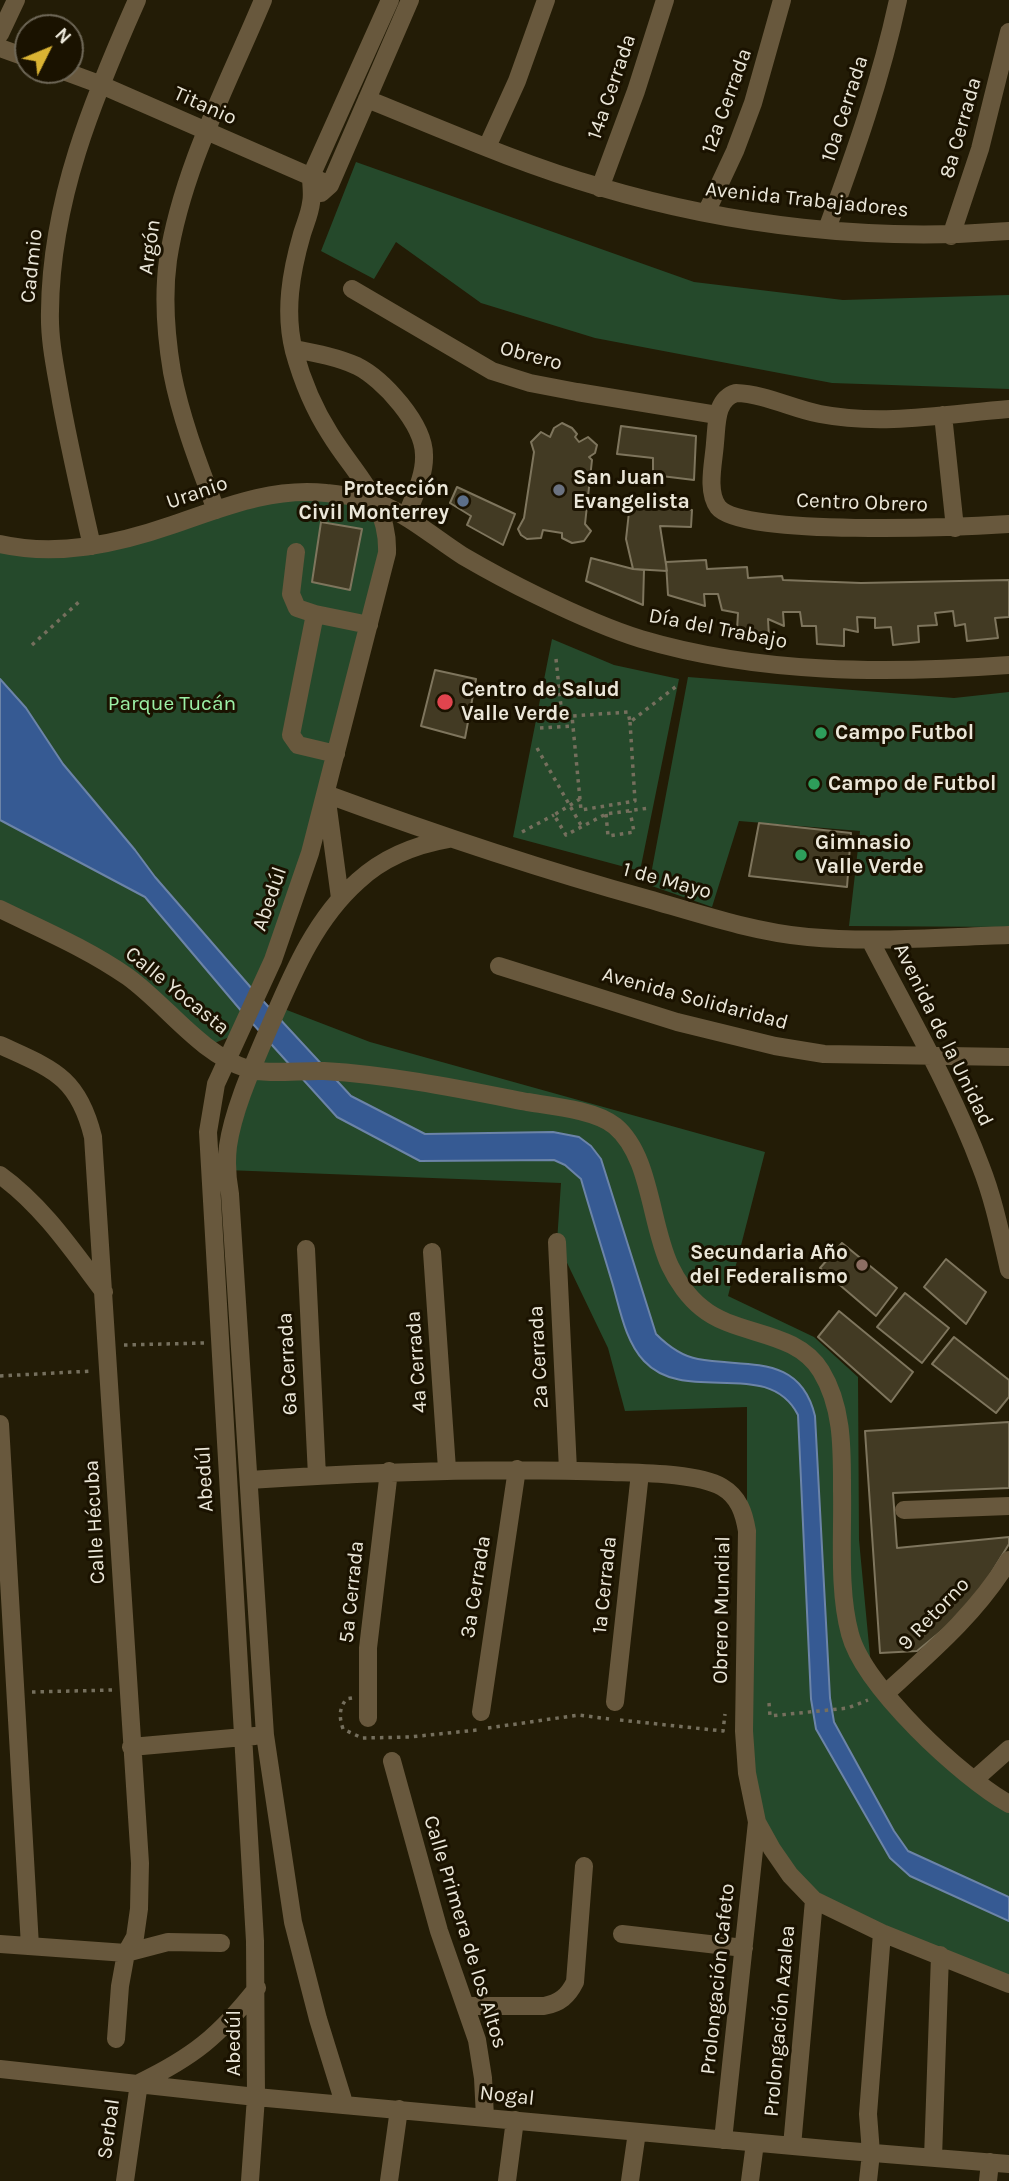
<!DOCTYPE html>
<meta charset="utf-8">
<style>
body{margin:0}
#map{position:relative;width:1009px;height:2181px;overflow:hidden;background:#231c06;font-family:Karla,sans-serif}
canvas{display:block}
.north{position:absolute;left:14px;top:14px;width:70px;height:70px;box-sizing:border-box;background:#1a1200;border:2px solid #6e6757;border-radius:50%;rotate:47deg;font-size:19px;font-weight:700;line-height:28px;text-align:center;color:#ebe7d9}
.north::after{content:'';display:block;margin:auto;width:24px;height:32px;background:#dab333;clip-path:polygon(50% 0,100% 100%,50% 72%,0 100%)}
</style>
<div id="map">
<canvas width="1009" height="2181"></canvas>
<div class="north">N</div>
</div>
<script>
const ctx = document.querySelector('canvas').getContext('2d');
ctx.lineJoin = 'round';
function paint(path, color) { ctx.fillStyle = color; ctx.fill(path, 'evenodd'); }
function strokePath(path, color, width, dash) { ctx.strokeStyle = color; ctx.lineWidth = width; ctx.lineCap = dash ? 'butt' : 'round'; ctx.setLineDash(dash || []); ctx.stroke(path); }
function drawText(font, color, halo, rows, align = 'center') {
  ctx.font = font + ' Karla,sans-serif'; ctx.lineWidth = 6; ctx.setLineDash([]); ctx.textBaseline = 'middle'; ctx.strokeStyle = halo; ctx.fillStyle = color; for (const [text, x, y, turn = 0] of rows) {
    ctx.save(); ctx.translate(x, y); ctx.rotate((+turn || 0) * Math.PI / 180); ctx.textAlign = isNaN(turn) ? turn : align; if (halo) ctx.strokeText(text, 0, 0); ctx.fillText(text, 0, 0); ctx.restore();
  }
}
paint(new Path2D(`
 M356 162 694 282 843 300 1009 295V389L832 383 595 338 481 303 396 242 374 279 321 251Z
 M271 494 362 499 378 525 387 553 326 794 249 1015 227 1038 207 1046 156 1002 0 909V544L56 549Z
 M552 639 614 665 679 679 640 871 513 837Z
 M688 677 954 698 1009 692V927L849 926 860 831 739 821 712 907 649 885Z
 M279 1007 370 1042 765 1152 728 1296 814 1337 858 1377 859 1540 872 1677 886 1693 1009 1802V1984L840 1914 772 1849 747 1773V1407L625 1411 608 1348 557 1242 561 1183 226 1170Z`), '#25492b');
const water = new Path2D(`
 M0 679 26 708 63 764 135 850 155 877 253 990 351 1096 425 1134 553 1132 579 1137 591 1146 601 1159 656 1334C668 1346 681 1356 698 1359 747 1368 800 1353 815 1416L830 1698 834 1722 894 1831 908 1851 1009 1897V1921L910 1876 890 1858 816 1729 811 1699 798 1415C768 1356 686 1406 644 1361 625 1341 620 1309 612 1282 602 1248 591 1214 581 1179L565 1165 554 1160 420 1161 337 1117 243 1013 145 897 0 820Z`);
paint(water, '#365a93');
strokePath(water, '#6c84a8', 2);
const building = new Path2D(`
 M562 423 572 428 577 434 575 437 579 442 588 437 597 445 595 453 589 457 592 460 585 524 591 531 584 541 572 543 562 538V533L543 530 541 538 527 539 521 535 518 529 524 518 534 452 531 442 541 432 550 437 554 428Z
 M621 426 696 436 694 480 653 475V458L617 454Z
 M457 487 515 514 503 545 467 525 471 516 450 503Z
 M630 503 692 510 691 527 660 526 667 571 633 569 626 539Z
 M321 522 362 529 350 590 312 582Z
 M591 558 633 569 644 570 643 605 586 581Z
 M706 560 707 569 747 567 748 578 782 576 783 580 861 583 1009 580V617L995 618 998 638 967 641 965 624 955 626 953 611 935 613 937 625 918 626 919 642 893 645 891 627 875 628V618L857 617 858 632 844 629V646L817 644 816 626H802L800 612H783L784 626 768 619 769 637 737 630 738 613 722 610 718 594H704L705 606 668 595 666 562Z
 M435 670 476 679 465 738 421 726Z
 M759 823 851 833 847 887 749 876Z
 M842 1243 897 1288 876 1316 820 1268Z
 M946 1259 986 1292 966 1324 924 1287Z
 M905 1293 949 1328 922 1363 877 1327Z
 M839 1311 913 1372 891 1402 818 1337Z
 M954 1337 1009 1380V1397L996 1413 932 1364Z
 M1009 1422V1488L893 1493 897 1548 1009 1537V1544L984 1585 950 1624 917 1651 880 1653 865 1431Z`);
paint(building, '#423a23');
strokePath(building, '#7e755d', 2);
strokePath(new Path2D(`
 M32 645 81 600
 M556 659 562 716H572
 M630 722 635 801 581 810 572 716 628 712 630 722 678 685
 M540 728 572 726
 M537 748 582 827
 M580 799 554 815 566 835 606 814 649 808
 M606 814 608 836 634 832 630 811
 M522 832 554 815
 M124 1345 204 1343
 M0 1376 92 1371
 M32 1692 112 1690
 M352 1698 346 1699C339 1710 339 1716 343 1729L362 1738 410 1737 477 1730
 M769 1703 770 1716 848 1708 868 1700
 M620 1720 723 1731 725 1714
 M488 1728 579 1715 609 1719`), '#756f5d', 3.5, [3.5, 5]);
strokePath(new Path2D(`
 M0 34 16 0
 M0 48 28 58
 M61 70 99 84 330 185
 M367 99C444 130 520 164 600 187 731 226 873 242 1009 231
 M487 147 517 81 546 0
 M600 188 636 91 665 0
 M321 193 330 185 410 0
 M706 213 735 151 753 103 782 0
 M827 229C855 153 881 79 898 0
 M951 236 980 149 1009 32
 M352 289 492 371 530 383 577 392 717 415
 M294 349C315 353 337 357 357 366 383 379 424 424 424 455 425 476 413 498 406 517
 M1009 409C947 414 882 426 820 414 793 409 765 394 736 393 715 399 717 425 715 443 714 461 706 491 718 507 741 537 964 527 1009 524
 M943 415 955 528
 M216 510C199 465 181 419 172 372 166 336 163 296 168 260 182 169 228 84 263 0
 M0 544C57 557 117 544 172 525 222 508 271 487 326 493 343 495 362 497 378 503 409 515 435 538 463 556 487 570 513 584 538 596 571 612 605 628 641 639 759 674 887 674 1009 665
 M92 546C81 498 70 450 61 401 56 371 49 341 50 311 51 200 93 99 137 0
 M296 552 291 594 297 608 315 614 369 625
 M315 614 291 735 298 745 336 754
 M326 794C432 833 539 869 648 899 700 914 754 932 808 937 875 943 942 937 1009 935
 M327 801 340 898
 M0 909C43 930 88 949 128 977 168 1006 199 1053 248 1069 265 1075 304 1070 324 1071 392 1075 460 1089 527 1102 552 1106 596 1110 615 1126 651 1156 650 1224 670 1266 677 1281 689 1298 702 1308 737 1337 795 1329 821 1371 843 1407 842 1449 842 1490 843 1535 838 1590 850 1634 864 1687 961 1777 1009 1804
 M870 940C908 1014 952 1089 981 1167 994 1200 1001 1236 1009 1270
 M499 966 677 1022 775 1046 824 1054 1009 1057
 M0 1045C52 1069 78 1076 93 1137L140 1863 139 1909 135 1937 126 1953 120 1986 116 2039
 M0 1175C42 1205 73 1251 104 1292
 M557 1242 568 1470
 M306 1249 317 1476
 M432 1252 447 1469
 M0 1424 30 1946
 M249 1480C370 1472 490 1467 612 1472 641 1473 697 1473 722 1487 739 1497 744 1513 747 1531L744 1731 747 1773 757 1822 772 1849 790 1875 814 1900 882 1933 1009 1984
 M904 1510 1009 1506
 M886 1693C931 1652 977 1613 1009 1560
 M615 1702 640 1473
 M481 1712 517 1469
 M368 1718V1648L389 1471
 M131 1747 255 1736
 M392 1761 439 1931 477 2040 483 2078 485 2117
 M974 1780 1009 1749
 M622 1934 744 1948
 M0 1944 126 1953 168 1942 221 1943
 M467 2006H544C560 2003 568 1996 575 1982L584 1866
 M0 2069 256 2097 837 2150 1009 2164
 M344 2103 318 2019 293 1922 265 1735 230 1194C227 1178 226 1163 228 1146 233 1111 252 1068 266 1035 290 980 312 922 358 881 384 857 414 845 449 839
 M723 2140 757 1822
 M792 2146 814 1900
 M933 2158 940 1955
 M125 2181 139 2083C193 2057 219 2036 257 1988
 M250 2181 256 2097 255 1941 208 1132 216 1084 273 960 310 853 387 553C389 502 355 475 330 434 314 409 302 380 294 351 284 312 291 272 302 234 305 224 310 213 311 203 313 195 311 185 311 176L390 0
 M389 2181 399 2109
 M507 2181 515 2120
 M630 2181 637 2132
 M750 2181 755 2143
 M868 2181 871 2153 868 2114 882 1933
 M988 2181 990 2162`), '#68583d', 18);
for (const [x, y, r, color] of [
 [559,490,7,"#6b7280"],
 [463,501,7,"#5c6f8a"],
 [445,702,9,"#e0444e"],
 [821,733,7,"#2e9e5b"],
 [814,784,7,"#2e9e5b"],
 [801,855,7,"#2e9e5b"],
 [862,1265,7,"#8d6e63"]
]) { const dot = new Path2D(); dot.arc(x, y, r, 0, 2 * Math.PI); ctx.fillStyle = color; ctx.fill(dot); strokePath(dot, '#1a1200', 2.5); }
drawText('21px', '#ebe7d9', '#1a1200', [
 ["14a Cerrada",612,87,-71],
 ["12a Cerrada",727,101,-70],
 ["Titanio",205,106,24],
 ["10a Cerrada",845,109,-72],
 ["8a Cerrada",961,128,-74],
 ["Avenida Trabajadores",807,200,6],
 ["Argón",150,247,-82],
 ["Cadmio",32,266,-84],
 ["Obrero",531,356,15],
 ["Uranio",197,493,-19],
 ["Centro Obrero",862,503,2],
 ["Día del Trabajo",718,629,11],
 ["1 de Mayo",667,881,15],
 ["Abedúl",270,899,-71],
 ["Calle Yocasta",177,991,39],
 ["Avenida Solidaridad",695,999,15],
 ["Avenida de la Unidad",943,1035,64],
 ["2a Cerrada",539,1357,-93],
 ["4a Cerrada",417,1362,-94],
 ["6a Cerrada",288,1364,-93],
 ["Abedúl",205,1479,-93],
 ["Calle Hécuba",95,1522,-93],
 ["1a Cerrada",605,1585,-84],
 ["3a Cerrada",476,1587,-81],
 ["5a Cerrada",352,1592,-84],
 ["Obrero Mundial",722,1610,-89],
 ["9 Retorno",934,1614,-46],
 ["Calle Primera de los Altos",465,1932,73],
 ["Prolongación Cafeto",718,1979,-84],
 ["Prolongación Azalea",780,2021,-85],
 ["Abedúl",234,2043,-90],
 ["Nogal",507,2096,6],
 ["Serbal",109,2129,-82]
]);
drawText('bold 21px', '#ebe7d9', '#1a1200', [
 ["San Juan",573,478],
 ["Evangelista",573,502],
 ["Protección",449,489,"right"],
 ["Civil Monterrey",449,513,"right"],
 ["Centro de Salud",461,690],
 ["Valle Verde",461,714],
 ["Campo Futbol",835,733],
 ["Campo de Futbol",828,784],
 ["Gimnasio",815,843],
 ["Valle Verde",815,867],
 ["Secundaria Año",848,1253,"right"],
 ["del Federalismo",848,1277,"right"]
], 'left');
drawText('21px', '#9cf1a6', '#1a1200', [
 ["Parque Tucán",172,704]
]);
</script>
